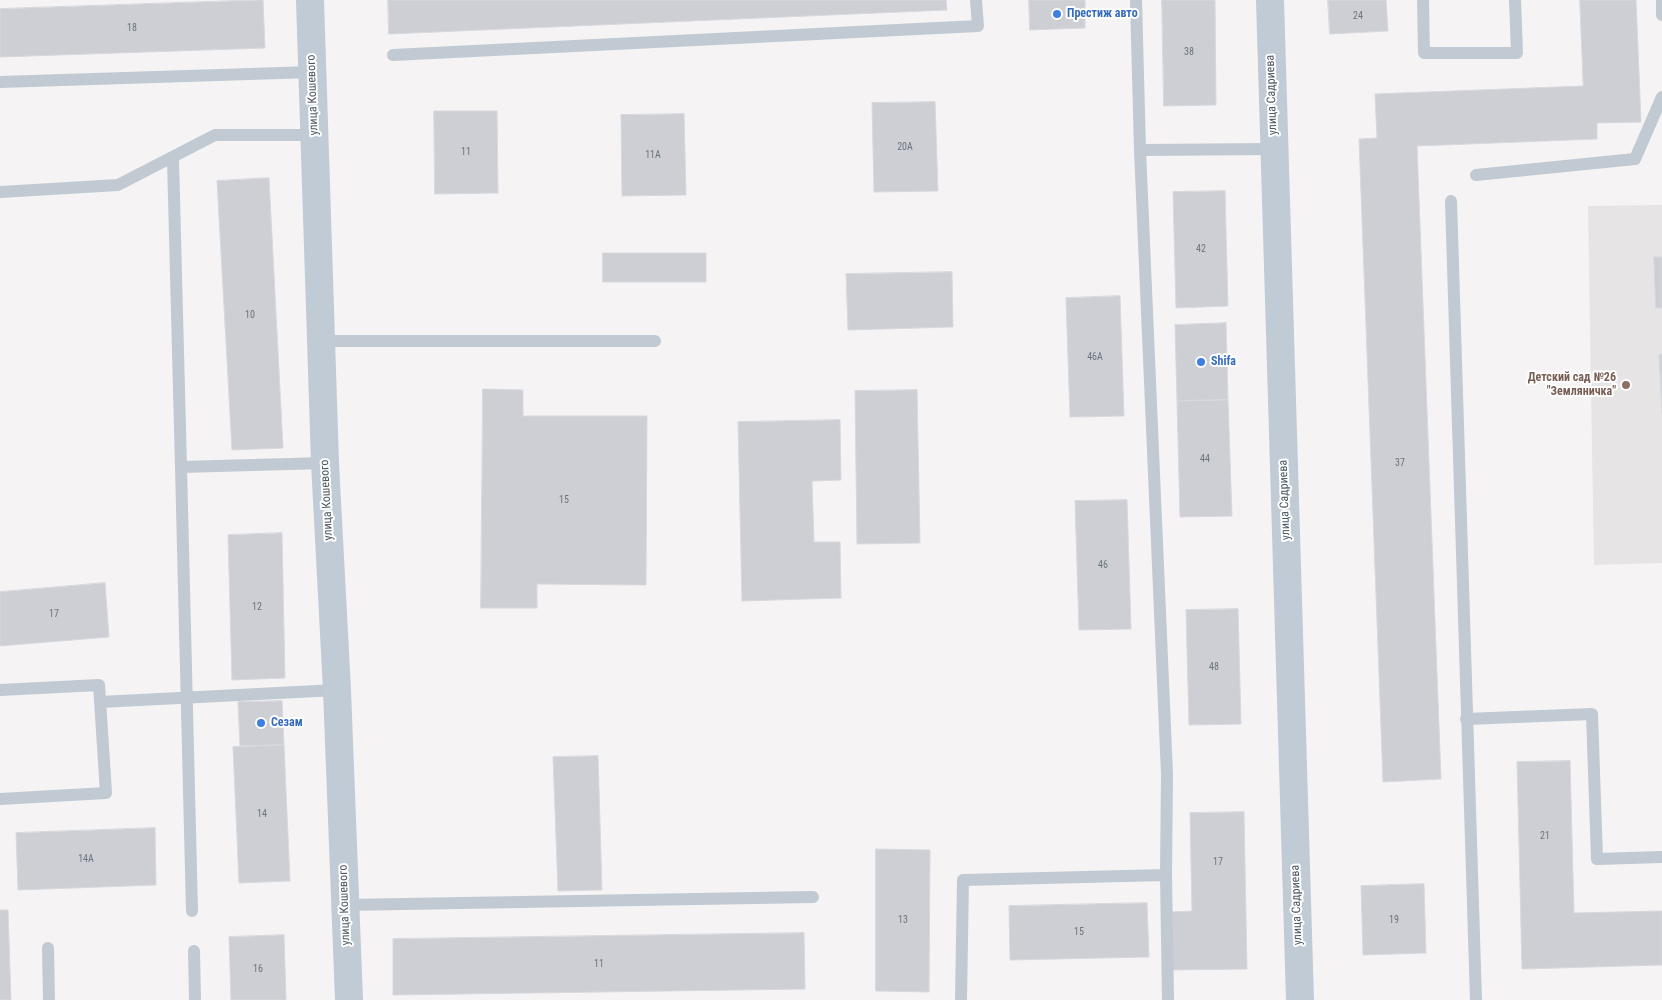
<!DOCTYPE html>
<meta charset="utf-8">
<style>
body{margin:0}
canvas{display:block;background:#f5f3f3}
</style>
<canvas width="1662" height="1000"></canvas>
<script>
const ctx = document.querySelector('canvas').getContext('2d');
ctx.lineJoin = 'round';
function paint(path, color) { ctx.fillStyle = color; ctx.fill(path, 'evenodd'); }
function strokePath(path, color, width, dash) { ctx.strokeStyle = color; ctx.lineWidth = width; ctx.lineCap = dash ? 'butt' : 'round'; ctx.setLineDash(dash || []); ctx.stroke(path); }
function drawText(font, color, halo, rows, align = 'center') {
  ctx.font = font + ' "Roboto Condensed",sans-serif'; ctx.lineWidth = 4; ctx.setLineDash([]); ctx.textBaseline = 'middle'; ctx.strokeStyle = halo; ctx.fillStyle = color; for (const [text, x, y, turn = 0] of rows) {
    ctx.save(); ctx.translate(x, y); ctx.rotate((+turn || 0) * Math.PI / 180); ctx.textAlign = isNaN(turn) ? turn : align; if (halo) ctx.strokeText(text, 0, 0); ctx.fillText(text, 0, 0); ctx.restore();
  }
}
paint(new Path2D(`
 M1662 205V563L1594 565 1588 206Z`), '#e6e4e5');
const building = new Path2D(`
 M263 0 265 48 0 57V9Z
 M388 0H946L947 10 389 34Z
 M1029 0H1085V28L1030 30Z
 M1162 0H1215L1216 105 1164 106Z
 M1328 0H1386L1388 31 1330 34Z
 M1580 0H1636L1641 122 1597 123V139L1417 146 1441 779 1383 782 1359 139 1377 138 1375 94 1583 86Z
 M935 102 938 191 874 192 872 103Z
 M434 111H497L498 193 435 194Z
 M684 114 686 195 622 196 621 115Z
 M269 178 283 448 232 450 217 181Z
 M1225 191 1228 306 1176 308 1173 192Z
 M603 253H706V282H603Z
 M1654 257H1662V308H1656Z
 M952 272 953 327 848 330 846 274Z
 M1120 296 1124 416 1070 417 1066 298Z
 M1226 323 1228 400 1177 401 1175 325Z
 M1662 354V413L1659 355Z
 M483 389 523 390V416H647L646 585 537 584V608H481Z
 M917 390 920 543 857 544 855 391Z
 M1228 400 1232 516 1180 517 1177 401Z
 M840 420 841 480 812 481 814 542H840L841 598 742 601 738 422Z
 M1127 500 1131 629 1079 630 1075 501Z
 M282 533 285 678 232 680 228 535Z
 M105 583 109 637 0 646V592Z
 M1238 609 1241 724 1189 725 1186 610Z
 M282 701 284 745 240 746 238 702Z
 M284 745 290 881 239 883 233 747Z
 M598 756 602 890 558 891 553 757Z
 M1570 761 1574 913 1662 911V965L1522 969 1517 762Z
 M1244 812 1247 969 1172 970 1171 912 1192 911 1190 813Z
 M155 828 156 885 18 890 16 833Z
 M876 849 930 850 929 992 876 991Z
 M1424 884 1426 953 1363 955 1361 886Z
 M1147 903 1149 957 1010 960 1009 906Z
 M0 910H8L11 1000H0Z
 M804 933 805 989 393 995V939Z
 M284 935 286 1000H231L229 937Z`);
paint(building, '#cdcfd5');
strokePath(building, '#d7d9de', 1);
strokePath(new Path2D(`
 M1136 0 1140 150 1167 774 1166 875
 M1423 0 1424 53H1517L1515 0
 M1662 2V15
 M393 55 978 26 976 0
 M0 82 312 72
 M1140 150 1274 149
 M173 159 181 467 325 463
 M1476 175 1635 159 1662 97
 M0 192 118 185 215 135H314
 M1451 201 1476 1000
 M321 341H655
 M181 467 192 911
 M0 690 99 685 106 793 0 799
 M100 702 337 690
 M1466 719 1592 714 1597 859 1662 857
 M345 905 813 897
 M48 948 49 1000
 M194 951 195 1000
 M961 1000 963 880 1166 875 1168 1000`), '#c1cad2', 12);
strokePath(new Path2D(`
 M310 0 325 463 337 690 349 1000
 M1270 0 1300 1000`), '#c1cbd6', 28);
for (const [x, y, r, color] of [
 [1057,14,5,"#3f7fe0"],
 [1201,362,5,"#3f7fe0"],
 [1626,385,5,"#8d6e63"],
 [261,723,5,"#3f7fe0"]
]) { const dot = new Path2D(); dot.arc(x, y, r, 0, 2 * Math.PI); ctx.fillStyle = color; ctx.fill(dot); strokePath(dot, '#fff', 2); }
drawText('10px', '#6b747e', null, [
 ["24",1358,16],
 ["18",132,28],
 ["38",1189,52],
 ["20А",905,147],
 ["11",466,152],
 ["11А",653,155],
 ["42",1201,249],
 ["10",250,315],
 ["46А",1095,357],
 ["44",1205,459],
 ["37",1400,463],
 ["15",564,500],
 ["46",1103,565],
 ["12",257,607],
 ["17",54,614],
 ["48",1214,667],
 ["14",262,814],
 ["21",1545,836],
 ["14А",86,859],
 ["17",1218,862],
 ["13",903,920],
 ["19",1394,920],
 ["15",1079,932],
 ["11",599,964],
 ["16",258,969]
]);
drawText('bold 12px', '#366cbe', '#fff', [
 ["Престиж авто",1067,14],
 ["Shifa",1211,362],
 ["Сезам",271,723]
], 'left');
drawText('12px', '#4a5661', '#fff', [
 ["улица Кошевого",313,95,-92],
 ["улица Садриева",1272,95,-92],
 ["улица Кошевого",327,500,-93],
 ["улица Садриева",1285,500,-92],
 ["улица Кошевого",345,905,-92],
 ["улица Садриева",1297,905,-92]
]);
drawText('bold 12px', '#785e54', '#fff', [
 ["Детский сад №26",1616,378],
 ["\"Земляничка\"",1616,392]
], 'right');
</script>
